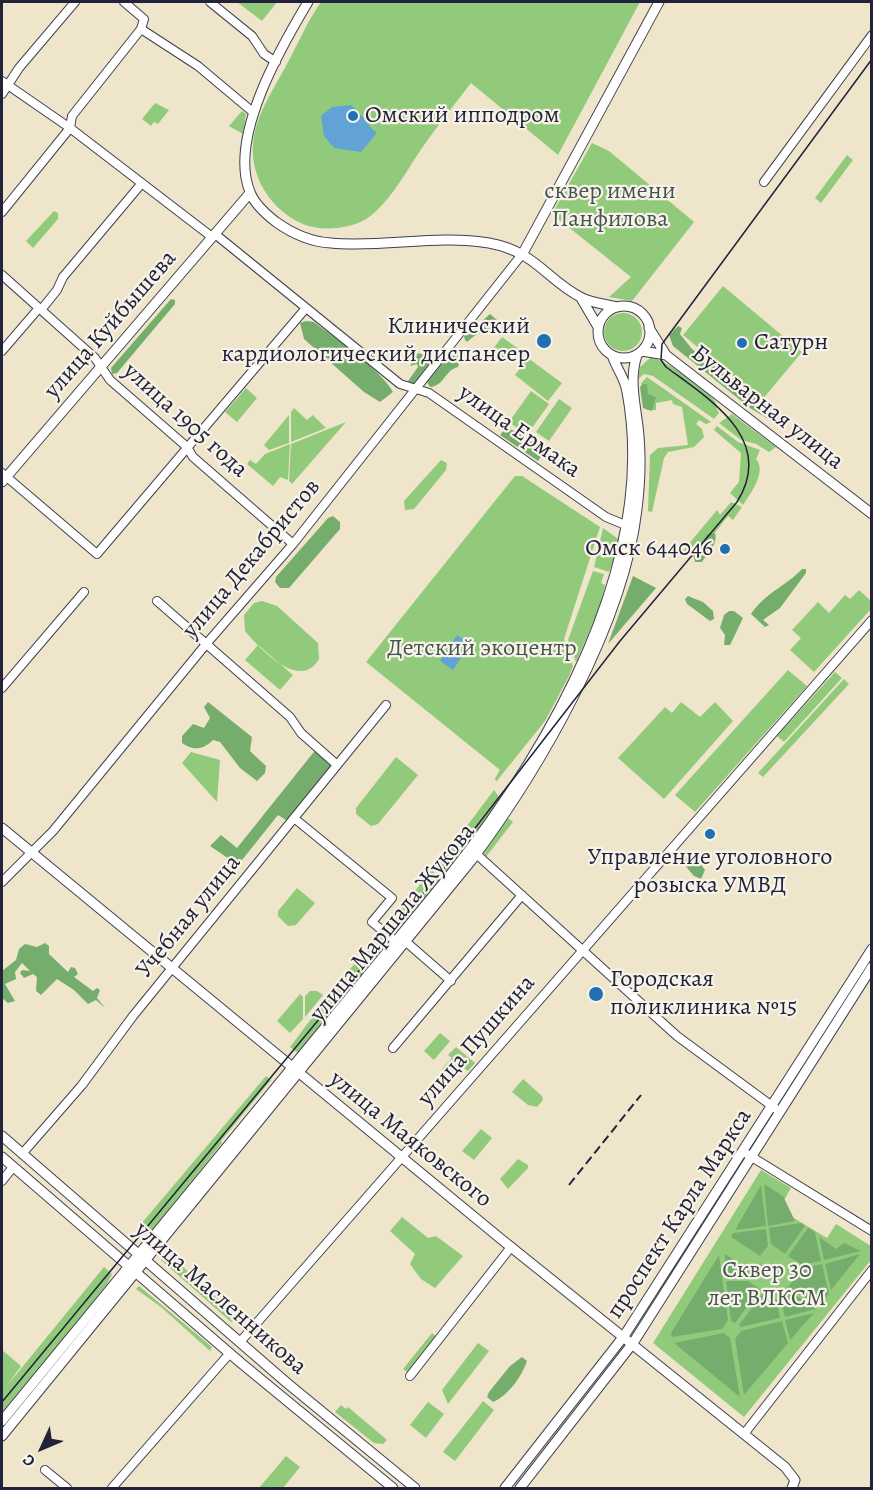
<!DOCTYPE html>
<meta charset="utf-8">
<style>
body{margin:0}
#map{position:relative;width:873px;height:1490px;overflow:hidden;background:#efe5cb;font-family:Alegreya,serif}
canvas{display:block}
.frame{position:absolute;inset:0;border:3px solid #22223b;pointer-events:none}
.north{position:absolute;left:12px;top:1418px;width:60px;height:60px;-webkit-text-stroke:4px #f7f3e8;paint-order:stroke;rotate:226deg;font-size:16px;font-weight:700;line-height:24px;text-align:center;color:#22223b}
.north::after{content:'';display:block;margin:auto;width:21px;height:27px;background:#22223b;clip-path:polygon(50% 0,100% 100%,50% 72%,0 100%)}
</style>
<div id="map">
<canvas width="873" height="1490"></canvas>
<div class="frame"></div>
<div class="north">С</div>
</div>
<script>
const ctx = document.querySelector('canvas').getContext('2d');
ctx.lineJoin = 'round';
function paint(path, color) { ctx.fillStyle = color; ctx.fill(path, 'evenodd'); }
function strokePath(path, color, width, dash) { ctx.strokeStyle = color; ctx.lineWidth = width; ctx.lineCap = dash ? 'butt' : 'round'; ctx.setLineDash(dash || []); ctx.stroke(path); }
function drawText(font, color, halo, rows, align = 'center') {
  ctx.font = font + ' Alegreya,serif'; ctx.lineWidth = 4.5; ctx.setLineDash([]); ctx.textBaseline = 'middle'; ctx.strokeStyle = halo; ctx.fillStyle = color; for (const [text, x, y, turn = 0] of rows) {
    ctx.save(); ctx.translate(x, y); ctx.rotate((+turn || 0) * Math.PI / 180); ctx.textAlign = isNaN(turn) ? turn : align; if (halo) ctx.strokeText(text, 0, 0); ctx.fillText(text, 0, 0); ctx.restore();
  }
}
paint(new Path2D(`
 M237 2H277L262 21Z
 M321 2H640L558 155 471 83C455 104 439 124 424 145 408 168 392 200 369 217 353 229 321 232 303 224 266 208 244 167 256 127 263 104 277 83 288 62 299 42 308 20 321 2Z
 M155 103 169 110 158 124 154 122 151 126 142 119Z
 M242 111 246 114 243 134 229 126Z
 M592 143 609 151 694 222 632 301 609 297 631 277 552 214Z
 M847 155 853 160 821 203 815 198Z
 M54 211 58 213V219L33 248 26 241Z
 M723 286 802 352 762 400 683 335Z
 M604 332a19 19 0 1 1 38 0a19 19 0 1 1-38 0Z
 M502 337 520 350 510 363 492 350Z
 M528 358 562 383 548 401 515 375Z
 M650 358C662 356 706 390 714 400 718 404 715 408 719 413L714 419 653 376 644 374 638 379 640 367Z
 M647 377 711 422 706 424 699 420 696 424 702 429 704 437 694 447 668 452 664 458 652 512 648 511 650 455 658 448 688 445 682 407 673 404 672 400 656 403V410H647L645 407 641 383Z
 M246 388 257 398 237 422 225 412Z
 M531 391 549 404 527 435 509 422Z
 M559 399 572 408 549 441 536 432Z
 M294 408 307 420 313 415 326 428 291 442V412Z
 M732 414 776 447 769 452 756 444 741 440 719 423Z
 M289 415V443L269 450 264 445Z
 M346 422 292 484 289 481 291 444Z
 M717 426 738 442 760 450 756 459C767 471 751 493 743 505L730 493 739 482 741 453 714 430Z
 M290 444 288 480 280 477 273 486 247 464 250 460 256 464 265 454Z
 M441 460 447 463 446 470 414 509 405 510 404 501Z
 M515 476H522L600 527 564 639 573 666 569 676 545 721 496 782 495 778 500 770 366 662Z
 M731 502 742 507 733 520 728 516 695 558 683 551 717 510 720 515Z
 M603 528 618 539 617 551 609 572 594 567Z
 M593 571 604 574 601 583 605 585 600 607 576 662 568 640Z
 M859 590 871 601V609L814 672 790 650 801 638 792 630 818 602 829 613 845 595 850 599Z
 M262 601 277 606 318 643 319 659C300 692 260 649 245 631L244 615 254 603Z
 M258 645 293 675 280 690 245 660Z
 M788 670 807 686 695 812 675 795Z
 M835 672 842 678 784 742 777 736Z
 M844 679 849 684 763 777 758 773Z
 M681 702 700 717 715 702 733 721 664 799 618 758 665 707 672 713Z
 M191 752 220 760 217 802 182 763Z
 M396 757 418 775 378 824 371 826 356 814V808Z
 M494 790 501 800 470 847 457 839Z
 M508 818 513 822 485 858 484 852Z
 M450 846 462 856 448 874 438 866 433 871 441 882 398 933 387 927Z
 M297 888 315 903 296 925 288 926 278 916V911Z
 M381 933 390 942 299 1054 290 1047 314 1015 312 1013Z
 M310 991H317L323 995 305 1017V996Z
 M300 994 303 997V1019L290 1033 277 1021Z
 M440 1033 450 1041 434 1060 424 1051Z
 M456 1047 475 1063 468 1071 461 1066 451 1078 442 1069 452 1058 448 1055Z
 M266 1076 271 1080 221 1141 222 1143 151 1232 141 1224Z
 M523 1079 542 1096 543 1100 537 1107 528 1105 512 1092Z
 M481 1129 492 1138 474 1160 462 1151Z
 M518 1159 528 1165V1168L508 1189 500 1179Z
 M761 1170 791 1188 779 1209 827 1238 836 1224 871 1246V1260L744 1417 653 1343Z
 M402 1217 428 1238 436 1236 463 1256 435 1288 421 1279 410 1264 415 1254 390 1231Z
 M166 1251 167 1252 240 1319 231 1322 161 1260Z
 M104 1267 112 1274 107 1284 2 1416V1350L21 1366 6 1387Z
 M139 1286 212 1347 210 1351 161 1307 136 1289Z
 M432 1333 438 1338 410 1374 403 1369Z
 M478 1343 489 1351 448 1404 442 1390Z
 M483 1401 494 1410 455 1461 443 1452Z
 M428 1402 444 1414 426 1438 410 1425Z
 M341 1405 346 1409 348 1407 387 1440 383 1444 374 1443 335 1412Z
 M286 1456 300 1467 283 1488H259Z`), '#92ca7c');
paint(new Path2D(`
 M171 299 175 300V304L117 373 112 374 111 368Z
 M490 314 497 320C493 333 485 330 476 335 472 337 470 340 467 342L465 340 464 336 475 322 480 323Z
 M306 321 314 322C335 338 381 370 393 392L380 402 364 392 304 339 300 323Z
 M678 326 682 328 680 334 692 349 775 412 779 420 773 422 750 408 673 346 669 335Z
 M418 353 428 356 430 362 416 384 410 386 406 384 418 367 417 364 410 366Z
 M458 353 461 357 458 367C445 370 444 386 430 387L427 382C434 369 445 359 458 353Z
 M643 384H647L648 394 656 397 652 411 643 408 640 387Z
 M506 428C518 431 536 443 543 453L538 461 500 435Z
 M333 516 340 522V529L289 588H280L275 582 276 577 328 518Z
 M715 533C718 544 708 553 702 562H695L694 558 707 534Z
 M802 569H806V573L780 608 763 620 769 625 765 627 751 614C766 592 785 587 802 569Z
 M633 576 656 588 608 644Z
 M688 596 703 602 713 611 714 619 710 621 687 604 685 599Z
 M729 611H734L743 618 730 645H724L725 635 720 628 724 615Z
 M208 702 252 737 250 751 266 766 265 773 257 781 240 768 220 742 213 740C203 750 193 751 182 743V736L193 724 204 728 210 718 204 707Z
 M317 748 335 764 289 822 278 815 238 865 210 846 221 835 237 848Z
 M693 854 705 870 701 879 694 876 683 863 686 858Z
 M45 943 49 946V954L68 972 71 967 75 968 78 974 74 977 93 991 97 988 100 990 97 998 105 1008 96 1000 88 1004 74 990 57 979 41 995 36 991 37 977 33 974 24 978 20 973 22 970 30 971 22 963 15 972 16 979 5 984 15 1001 8 1003 2 998V971L16 960 19 949 25 944 37 947Z
 M764 1184 783 1196 795 1221 768 1226Z
 M761 1185 766 1226 735 1230Z
 M801 1223 805 1226 785 1254 771 1244 769 1228Z
 M808 1228 815 1232 821 1261 802 1265 788 1256Z
 M766 1229 768 1246 760 1256 731 1237 733 1233Z
 M819 1237 836 1249 844 1243 861 1251 824 1260Z
 M725 1254 753 1272 750 1276 725 1277Z
 M860 1254 831 1290 825 1264Z
 M719 1255 728 1320 722 1329 672 1337 671 1333Z
 M822 1264 829 1294 818 1306 788 1287 802 1269Z
 M726 1281H748L760 1289 735 1323 731 1321Z
 M788 1290 816 1309 785 1317 781 1302Z
 M764 1292 777 1300 780 1318 741 1327 739 1325Z
 M814 1313 790 1340 785 1320Z
 M782 1321 788 1343 744 1395 735 1339 741 1331Z
 M724 1333 730 1338 740 1397 674 1343Z
 M522 1357 527 1361C522 1376 508 1396 493 1402L487 1397 489 1392 510 1366Z`), '#75ae6c');
paint(new Path2D(`
 M351 105C364 116 366 124 377 133L361 152 334 148 324 136 321 116 332 107Z
 M457 635 470 644 453 670 440 661Z`), '#61a3d5');
const minor = new Path2D(`
 M124 2 144 19 141 29 198 66 254 113
 M210 2 252 36 264 54 276 62
 M2 81 70 128 212 237
 M2 94 19 68 75 2
 M764 182 872 35
 M2 212 70 128 72 116 141 29
 M215 234 400 384 429 393 606 517 630 527
 M2 275 95 358 110 380 187 447 193 457 293 544
 M41 310 57 290 63 277 142 183
 M2 351 39 308
 M2 473 97 554 306 308
 M157 601 290 717 301 733 336 764
 M2 688 84 592
 M294 818 392 898 372 922 400 945
 M473 851 677 1036 776 1109
 M2 882 53 831 207 643 293 544 523 253
 M405 941 451 981
 M393 1048 522 895
 M22 1154 82 1085 133 1016 386 705
 M747 1154 872 1231
 M2 1181 13 1167
 M240 1342 872 620
 M410 1376 511 1247
 M744 1434 872 1270
 M45 1470 67 1488
 M112 1488 230 1353`);
const major = new Path2D(`
 M308 2C281 47 228 138 250 192 254 203 267 215 276 222 293 234 311 242 331 243 383 248 437 234 489 243 537 252 545 279 582 298 592 303 605 304 617 307
 M523 253 659 2
 M581 298 598 327
 M598 332a26 26 0 1 1 52 0a26 26 0 1 1-52 0Z
 M649 328 666 355 872 514
 M642 351 666 355
 M2 482 250 193
 M2 828 501 1239 785 1467 795 1480 792 1488
 M2 1136 287 1383 415 1488
 M2 1157 241 1363 393 1488
 M2 1421 446 880C549 751 659 563 627 392 625 378 616 368 612 355
 M2 1436 471 861C540 769 624 624 637 509 640 485 641 460 639 436 637 409 628 382 637 355
 M505 1488 624 1336 872 949
 M520 1488 633 1343 872 967`);
strokePath(minor, '#413f51', 10);
strokePath(major, '#413f51', 11);
strokePath(minor, '#fff', 8);
strokePath(major, '#fff', 9);
strokePath(new Path2D(`
 M2 1402 445 867 620 641 737 502C776 440 711 400 666 367L661 360 662 344 872 59`), '#22223b', 1.5);
strokePath(new Path2D(`
 M569 1185 641 1095`), '#22223b', 2, [9, 4.5]);
for (const [x, y, r, color] of [
 [353,116,6,"#1f6fb2"],
 [544,341,8,"#1f6fb2"],
 [742,343,6,"#1f6fb2"],
 [725,549,6,"#1f6fb2"],
 [710,834,6,"#1f6fb2"],
 [596,994,8,"#1f6fb2"]
]) { const dot = new Path2D(); dot.arc(x, y, r, 0, 2 * Math.PI); ctx.fillStyle = color; ctx.fill(dot); strokePath(dot, '#f7f3e8', 2); }
drawText('24px', '#22223b', '#f7f3e8', [
 ["Омский ипподром",365,116],
 ["Клинический",530,327,"right"],
 ["кардиологический диспансер",530,355,"right"],
 ["Сатурн",754,343],
 ["Омск 644046",713,549,"right"],
 ["Управление уголовного",710,858,"center"],
 ["розыска УМВД",710,886,"center"],
 ["Городская",610,980],
 ["поликлиника №15",610,1008]
], 'left');
drawText('24px', '#44544e', '#f7f3e8', [
 ["сквер имени",610,192],
 ["Панфилова",610,220],
 ["Детский экоцентр",482,649],
 ["Сквер 30",767,1271],
 ["лет ВЛКСМ",767,1299]
]);
drawText('24px', '#22223b', '#f7f3e8', [
 ["улица Куйбышева",111,325,-49],
 ["Бульварная улица",767,408,38],
 ["улица 1905 года",185,421,42],
 ["улица Ермака",519,432,35],
 ["улица Декабристов",252,559,-50],
 ["Учебная улица",189,917,-51],
 ["улица Маршала Жукова",393,923,-51],
 ["улица Пушкина",477,1041,-49],
 ["улица Маяковского",410,1140,39],
 ["проспект Карла Маркса",680,1214,-57],
 ["улица Масленникова",220,1299,41]
]);
</script>
